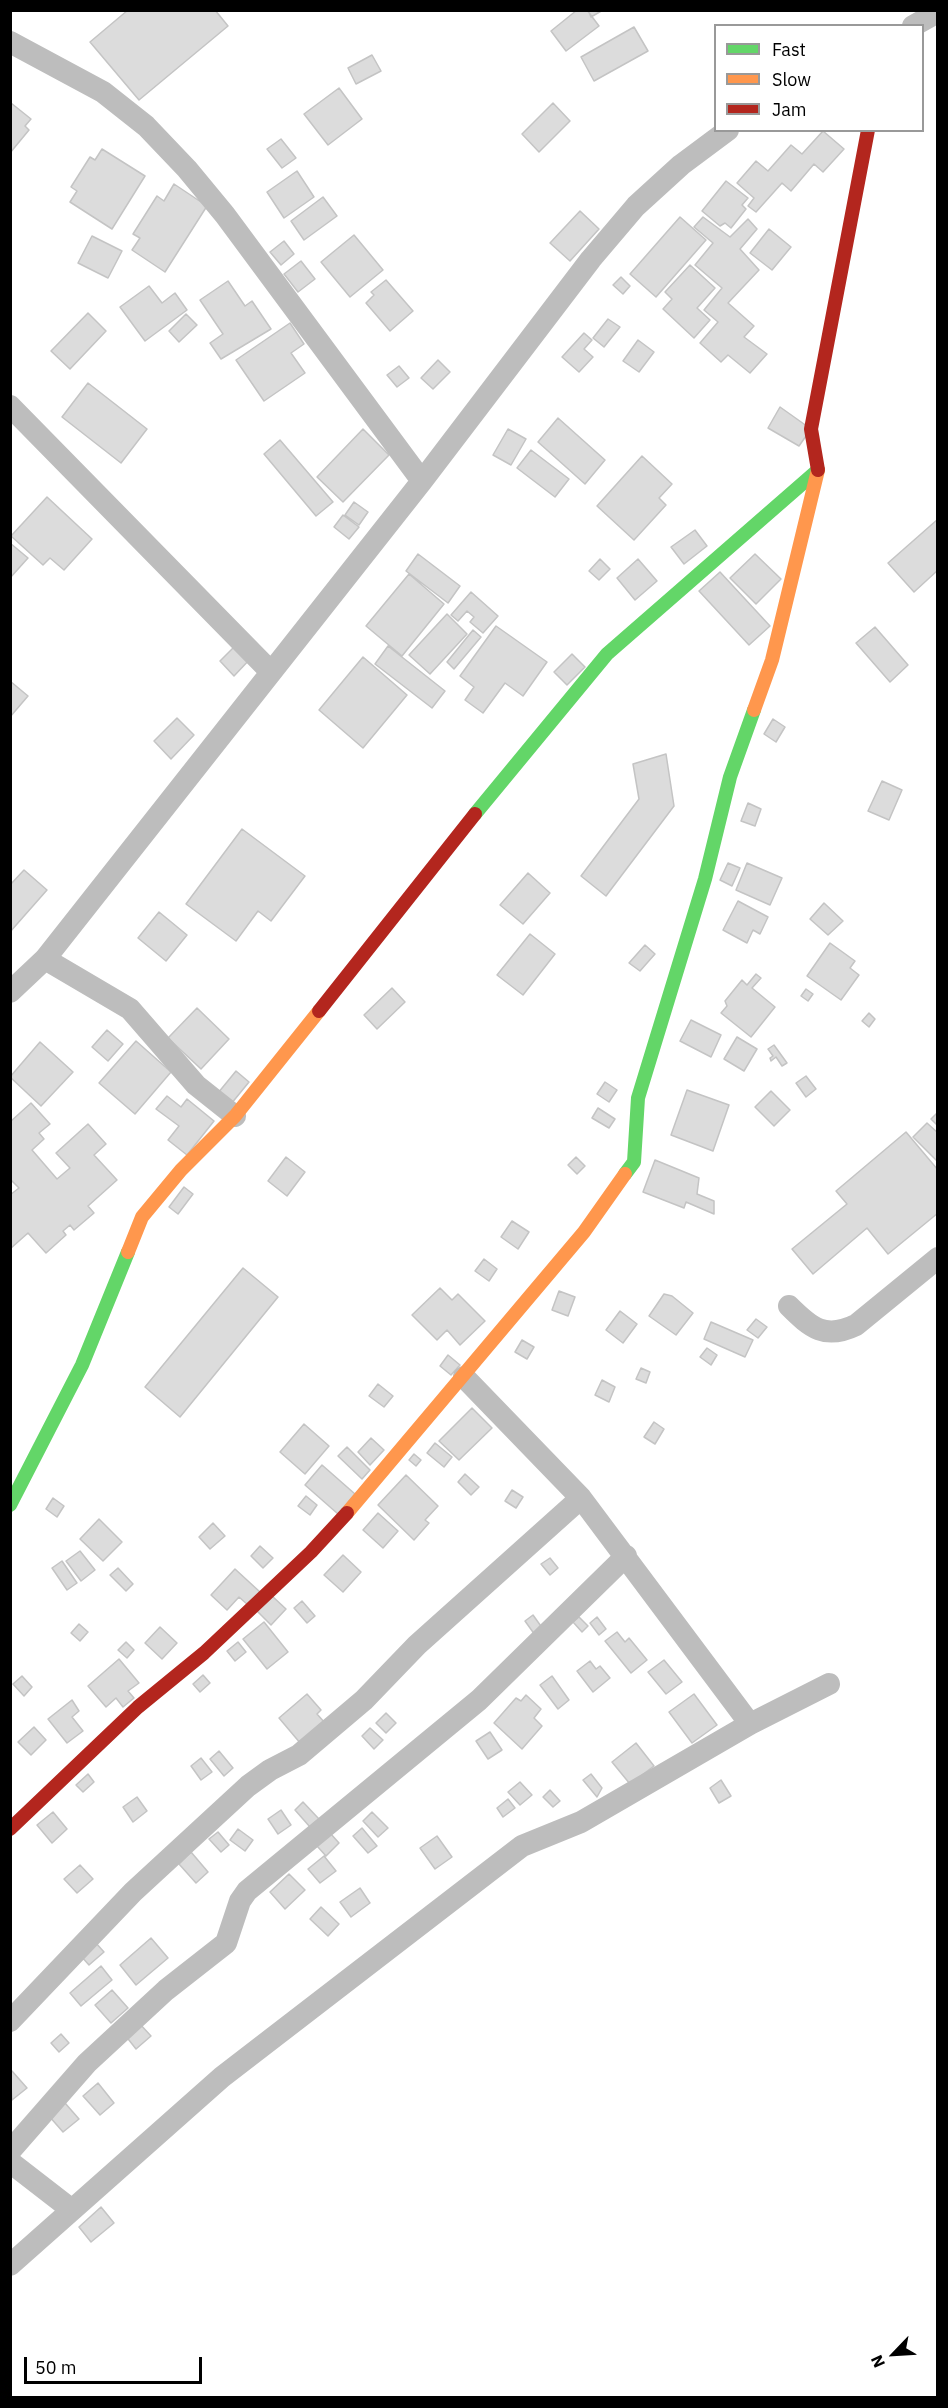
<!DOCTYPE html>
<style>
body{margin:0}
#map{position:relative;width:948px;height:2408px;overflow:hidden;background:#fff;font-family:"IBM Plex Sans",sans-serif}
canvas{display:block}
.frame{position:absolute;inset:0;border:12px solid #000;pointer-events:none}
.legend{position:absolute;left:714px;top:24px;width:210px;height:108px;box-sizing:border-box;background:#fff;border:2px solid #999;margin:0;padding:8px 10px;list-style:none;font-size:18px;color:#000}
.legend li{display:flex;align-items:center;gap:12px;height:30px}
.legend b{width:30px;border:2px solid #999}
.north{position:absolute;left:864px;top:2324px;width:60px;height:60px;-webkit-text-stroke:4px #fff;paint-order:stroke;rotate:245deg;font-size:16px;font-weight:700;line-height:24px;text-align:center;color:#000}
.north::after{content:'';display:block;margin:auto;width:21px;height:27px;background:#000;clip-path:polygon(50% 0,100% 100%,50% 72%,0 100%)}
.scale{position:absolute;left:24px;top:2357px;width:178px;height:27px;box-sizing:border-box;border:3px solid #000;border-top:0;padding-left:8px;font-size:18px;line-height:21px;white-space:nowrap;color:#000;-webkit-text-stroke:4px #fff;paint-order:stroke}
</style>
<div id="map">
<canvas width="948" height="2408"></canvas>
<div class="frame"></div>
<ul class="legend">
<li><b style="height:8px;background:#63d668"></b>Fast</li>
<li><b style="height:8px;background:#ff974d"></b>Slow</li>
<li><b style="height:8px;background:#b3261e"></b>Jam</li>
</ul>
<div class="north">N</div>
<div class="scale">50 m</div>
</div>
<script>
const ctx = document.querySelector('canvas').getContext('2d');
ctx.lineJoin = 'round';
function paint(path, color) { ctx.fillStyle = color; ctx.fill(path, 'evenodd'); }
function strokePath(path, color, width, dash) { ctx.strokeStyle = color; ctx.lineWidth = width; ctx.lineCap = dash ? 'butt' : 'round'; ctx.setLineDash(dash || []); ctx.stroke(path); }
const building = new Path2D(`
 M128 10H215L228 26 139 100 90 42Z
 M577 10H587L599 26 566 51 551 31Z
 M588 10H603L591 17Z
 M634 27 648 51 594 81 581 57Z
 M372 55 381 71 356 84 348 68Z
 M339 88 362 119 328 145 304 114Z
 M11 103 31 119 25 126 29 130 10 153Z
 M553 103 570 121 539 152 522 134Z
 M823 131 844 149 823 172 814 164 791 191 782 183 756 212 748 206 754 198 737 183 756 161 768 171 791 145 802 154Z
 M281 139 296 158 282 168 267 149Z
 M102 149 145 176 112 229 70 202 77 191 71 187 90 157 95 160Z
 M297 171 314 197 284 218 267 192Z
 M726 181 748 198 742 205 746 209 731 228 725 223 720 226 702 211Z
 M174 184 207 206 165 272 132 250 140 238 133 234 157 196 164 201Z
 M323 197 337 216 304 240 291 221Z
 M580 211 599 229 570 261 550 243Z
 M680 217 706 240 656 297 630 274Z
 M703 217 730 237 748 219 757 229 740 249 759 270 728 303 754 326 744 337 767 354 750 373 728 355 721 362 700 343 718 322 704 310 722 288 695 265 713 243 694 227Z
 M769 229 791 247 772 270 750 253Z
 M354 235 383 270 350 297 321 262Z
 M92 236 122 251 108 278 78 263Z
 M284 241 294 254 281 265 270 252Z
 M301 261 315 279 298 292 284 274Z
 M690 265 715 288 697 308 710 320 694 338 663 309 672 299 665 292Z
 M621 277 630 286 623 294 613 285Z
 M386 280 413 311 390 331 366 303 374 295 371 292Z
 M228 281 245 306 252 301 271 329 221 359 210 343 223 334 200 300Z
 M149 286 162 303 175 293 187 310 145 341 120 307Z
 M88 313 106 331 70 369 51 351Z
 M186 314 197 325 179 342 169 331Z
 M608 319 620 327 604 347 593 338Z
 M290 323 304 344 291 353 305 373 264 401 236 360Z
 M584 333 592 340 584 349 593 357 579 372 562 357Z
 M638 340 654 352 639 372 623 361Z
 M438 360 450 372 433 389 421 378Z
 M399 366 409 378 397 387 387 375Z
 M88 383 147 429 121 463 62 417Z
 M780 407 811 429 799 446 768 428Z
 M558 418 605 460 585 484 538 442Z
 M363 429 389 455 343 502 317 477Z
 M508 429 526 439 511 465 493 455Z
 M280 440 333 502 316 516 264 454Z
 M531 450 569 479 555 497 517 468Z
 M642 456 672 484 659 498 666 505 634 540 597 506Z
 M47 497 92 539 64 570 50 558 43 565 11 536Z
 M354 502 368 512 359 525 345 515Z
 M343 515 359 527 349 539 334 527Z
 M938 519V570L914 592 888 563Z
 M695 530 707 546 684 564 671 547Z
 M10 543 28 558 10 578Z
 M418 554 460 586 448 603 406 571Z
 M755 554 781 579 756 604 730 578Z
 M600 559 610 569 599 580 589 571Z
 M638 559 657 581 635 600 617 578Z
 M720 572 770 626 749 645 699 591Z
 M409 574 444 604 402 656 366 626Z
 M471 592 498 616 483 633 470 622 474 617 467 611 458 621 451 615Z
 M447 614 467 634 430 674 409 655Z
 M496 626 547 662 523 696 505 683 483 713 465 700 474 687 460 676Z
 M875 627 908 665 890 682 856 643Z
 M473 630 481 637 454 669 447 662Z
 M238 643 252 657 234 676 220 661Z
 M388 646 445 691 432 708 375 664Z
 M572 654 585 667 567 685 554 672Z
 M363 657 407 695 363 748 319 710Z
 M10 681 28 696 10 717Z
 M177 718 194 735 171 759 154 741Z
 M773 719 785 727 776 742 764 734Z
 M666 754 674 806 606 896 581 876 639 799 633 764Z
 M882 781 902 790 889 820 868 811Z
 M748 803 761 809 755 826 741 821Z
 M242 829 305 876 271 921 258 911 236 941 186 904Z
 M728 863 740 868 732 886 720 880Z
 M747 863 782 878 770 905 736 890Z
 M24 870 47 890 10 932V885Z
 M528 873 550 893 523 924 500 905Z
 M738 901 768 917 760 934 753 930 747 943 723 930Z
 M824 903 843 921 828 935 810 919Z
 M159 912 187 935 166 961 138 938Z
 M530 934 555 954 523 995 497 975Z
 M830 943 855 961 850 968 859 975 841 1000 807 976Z
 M645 945 655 954 640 971 629 963Z
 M756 974 761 978 752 988 775 1007 751 1037 721 1013 727 1006 725 1001 742 980 747 985Z
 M392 988 405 1002 377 1029 364 1015Z
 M806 989 813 994 808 1001 801 996Z
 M197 1008 229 1039 201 1069 168 1038Z
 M869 1013 875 1019 869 1027 862 1021Z
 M691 1020 721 1035 711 1057 680 1041Z
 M107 1030 123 1044 108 1061 92 1047Z
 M737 1037 757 1049 744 1071 724 1059Z
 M136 1041 171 1072 135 1114 99 1083Z
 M40 1042 73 1072 41 1106 10 1077Z
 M774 1045 787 1063 782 1066 776 1057 771 1061 770 1058 773 1056 768 1049Z
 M236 1071 249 1082 231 1104 218 1093Z
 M806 1076 816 1089 806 1097 796 1083Z
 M605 1082 617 1090 609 1102 597 1094Z
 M687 1090 729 1105 713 1151 671 1135Z
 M771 1091 790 1110 774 1126 755 1107Z
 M167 1096 181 1107 187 1099 214 1121 187 1155 168 1140 179 1126 156 1109Z
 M31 1103 50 1124 39 1133 44 1139 32 1150 57 1179 70 1168 56 1153 88 1124 106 1144 94 1155 117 1180 88 1206 94 1213 74 1230 70 1225 63 1231 66 1235 46 1253 28 1233 10 1249V1195L19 1188 10 1179V1122Z
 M598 1108 615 1119 609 1128 592 1118Z
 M938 1112V1126L931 1119Z
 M927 1123 938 1133V1162L913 1137Z
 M906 1132 938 1170V1213L888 1254 867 1228 813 1274 792 1249 847 1204 836 1191Z
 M286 1157 305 1172 287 1196 268 1181Z
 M576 1157 585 1166 577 1174 568 1165Z
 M655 1160 699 1178 697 1194 714 1201V1214L686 1202 684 1208 643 1192Z
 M184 1187 193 1194 178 1214 169 1207Z
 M512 1221 529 1232 518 1249 501 1237Z
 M484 1259 497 1269 489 1281 475 1271Z
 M243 1268 278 1297 180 1417 145 1387Z
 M440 1288 452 1300 458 1294 485 1321 460 1345 447 1330 437 1340 412 1315Z
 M559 1291 575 1297 568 1316 552 1310Z
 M664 1294 672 1296 693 1313 676 1335 649 1316Z
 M620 1311 637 1324 623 1343 606 1330Z
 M756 1319 767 1327 758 1338 747 1330Z
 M711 1322 753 1340 745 1357 704 1339Z
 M522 1340 534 1347 527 1359 515 1352Z
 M707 1348 717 1355 711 1365 700 1357Z
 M448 1355 460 1365 451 1375 440 1366Z
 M641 1368 650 1372 646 1383 636 1379Z
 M602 1380 615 1387 609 1402 595 1395Z
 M378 1384 393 1396 384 1407 369 1396Z
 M472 1408 492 1428 459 1460 439 1441Z
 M654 1422 664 1429 655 1444 644 1437Z
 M304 1424 329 1446 305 1474 280 1452Z
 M371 1438 384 1450 370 1465 358 1452Z
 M435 1443 452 1457 444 1467 427 1453Z
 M347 1447 370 1470 362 1479 338 1456Z
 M414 1454 421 1460 416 1466 409 1460Z
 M322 1465 355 1494 338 1514 305 1485Z
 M465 1474 479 1487 471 1495 458 1482Z
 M406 1475 438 1506 425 1520 429 1523 414 1540 378 1505Z
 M512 1490 523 1497 516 1508 505 1501Z
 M306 1496 317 1505 310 1515 298 1506Z
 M53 1498 64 1506 57 1517 46 1509Z
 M378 1513 398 1531 383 1548 363 1530Z
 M99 1519 122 1542 103 1561 80 1539Z
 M213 1523 225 1536 210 1549 199 1537Z
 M260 1546 273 1558 263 1568 251 1556Z
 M80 1551 95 1570 81 1581 66 1561Z
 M343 1555 361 1572 343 1592 324 1575Z
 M550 1558 558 1568 550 1575 541 1564Z
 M62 1561 77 1583 67 1590 52 1568Z
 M118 1568 133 1584 126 1591 110 1575Z
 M235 1569 260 1592 248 1605 239 1597 227 1610 211 1595Z
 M271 1595 286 1609 271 1625 256 1610Z
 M302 1601 315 1616 307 1623 294 1608Z
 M533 1615 543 1629 535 1635 525 1621Z
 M579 1617 588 1626 582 1632 573 1622Z
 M597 1617 606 1629 599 1635 590 1623Z
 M264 1622 288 1652 267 1669 243 1639Z
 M79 1624 88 1632 80 1641 71 1633Z
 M160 1627 177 1643 162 1659 145 1643Z
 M617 1632 625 1642 629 1638 647 1660 631 1673 605 1641Z
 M126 1642 134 1650 127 1658 118 1650Z
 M238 1642 246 1652 235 1661 227 1651Z
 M119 1659 139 1683 128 1691 134 1698 123 1707 116 1698 106 1707 88 1686Z
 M664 1660 682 1682 666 1694 648 1672Z
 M590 1661 596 1669 600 1666 610 1678 593 1692 577 1671Z
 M203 1675 210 1683 200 1692 193 1684Z
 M22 1676 32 1687 24 1696 13 1684Z
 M552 1676 569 1700 558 1709 540 1685Z
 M307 1694 321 1710 317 1714 325 1723 301 1744 279 1718Z
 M694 1694 717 1725 692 1743 669 1712Z
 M526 1695 541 1709 534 1718 542 1726 522 1749 494 1723 516 1698 521 1701Z
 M72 1700 79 1711 72 1717 83 1731 67 1743 48 1719Z
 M386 1713 396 1723 386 1733 376 1723Z
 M34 1727 46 1740 31 1755 18 1742Z
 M370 1728 383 1740 374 1749 362 1736Z
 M490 1732 502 1750 488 1759 476 1741Z
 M636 1743 654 1766 630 1784 612 1762Z
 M219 1751 233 1768 224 1776 210 1759Z
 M201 1758 212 1772 201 1780 191 1766Z
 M88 1774 94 1782 83 1792 76 1785Z
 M591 1774 602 1788 597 1797 583 1780Z
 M721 1780 731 1796 719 1803 710 1788Z
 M520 1782 532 1795 520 1805 508 1792Z
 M550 1790 560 1801 553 1807 543 1797Z
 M137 1797 147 1811 133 1822 123 1807Z
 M508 1799 515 1808 503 1817 497 1808Z
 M303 1802 319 1819 310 1827 295 1810Z
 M281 1810 291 1825 278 1834 268 1819Z
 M53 1812 67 1829 52 1843 37 1825Z
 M372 1812 388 1828 378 1837 363 1821Z
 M362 1828 377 1846 368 1853 353 1836Z
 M238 1829 253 1840 245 1851 230 1840Z
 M218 1832 229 1845 221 1852 209 1839Z
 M330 1833 339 1843 326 1856 317 1846Z
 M437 1836 452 1857 435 1869 420 1848Z
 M191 1852 208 1872 196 1883 179 1864Z
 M324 1856 336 1871 320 1883 308 1869Z
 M80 1865 93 1879 77 1893 64 1879Z
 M289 1874 305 1890 285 1909 270 1892Z
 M360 1888 370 1903 351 1917 340 1902Z
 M321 1907 339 1924 328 1936 310 1919Z
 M151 1938 168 1958 136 1985 120 1965Z
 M95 1942 104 1952 89 1965 80 1955Z
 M101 1966 112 1980 81 2006 70 1993Z
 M112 1990 128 2008 111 2023 95 2005Z
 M139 2023 151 2036 136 2049 125 2035Z
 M61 2034 69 2043 59 2052 51 2043Z
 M12 2071 27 2088 12 2100 10 2072Z
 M98 2083 114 2103 100 2115 83 2096Z
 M65 2103 79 2119 63 2132 49 2116Z
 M101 2207 114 2223 91 2242 79 2227Z`);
paint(building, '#dcdcdc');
strokePath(building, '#c4c4c4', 1.5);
strokePath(new Path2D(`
 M913 26 938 12
 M10 42 103 92 146 126 187 169 225 215 422 481
 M10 406 271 672
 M45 959 130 1009 196 1085 235 1116
 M10 992 45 959 422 481 591 259 636 206 681 165 728 130
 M789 1306C811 1328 825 1340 856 1325L938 1258
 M464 1377 581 1498 750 1724
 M10 2021 133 1892 248 1786 270 1770 299 1755 364 1700 417 1645 581 1498
 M10 2151 87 2063 166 1990 226 1943 240 1901 247 1891 479 1700 626 1556
 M10 2162 72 2210
 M10 2265 222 2077 522 1846 581 1822 750 1724 829 1684`), '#bdbdbd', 22);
strokePath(new Path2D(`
 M475 814 607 654 818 470
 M625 1174 634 1162 638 1098 705 879 730 777 754 710
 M10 1505 82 1365 128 1252`), '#63d668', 14);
strokePath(new Path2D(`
 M754 710 772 660 818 470
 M128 1252 142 1217 181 1170 235 1116 319 1011
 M347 1513 584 1232 625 1174`), '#ff974d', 14);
strokePath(new Path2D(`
 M818 470 811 429 868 130
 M319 1011 475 814
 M10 1829 138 1707 204 1653 311 1552 347 1513`), '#b3261e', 14);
</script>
